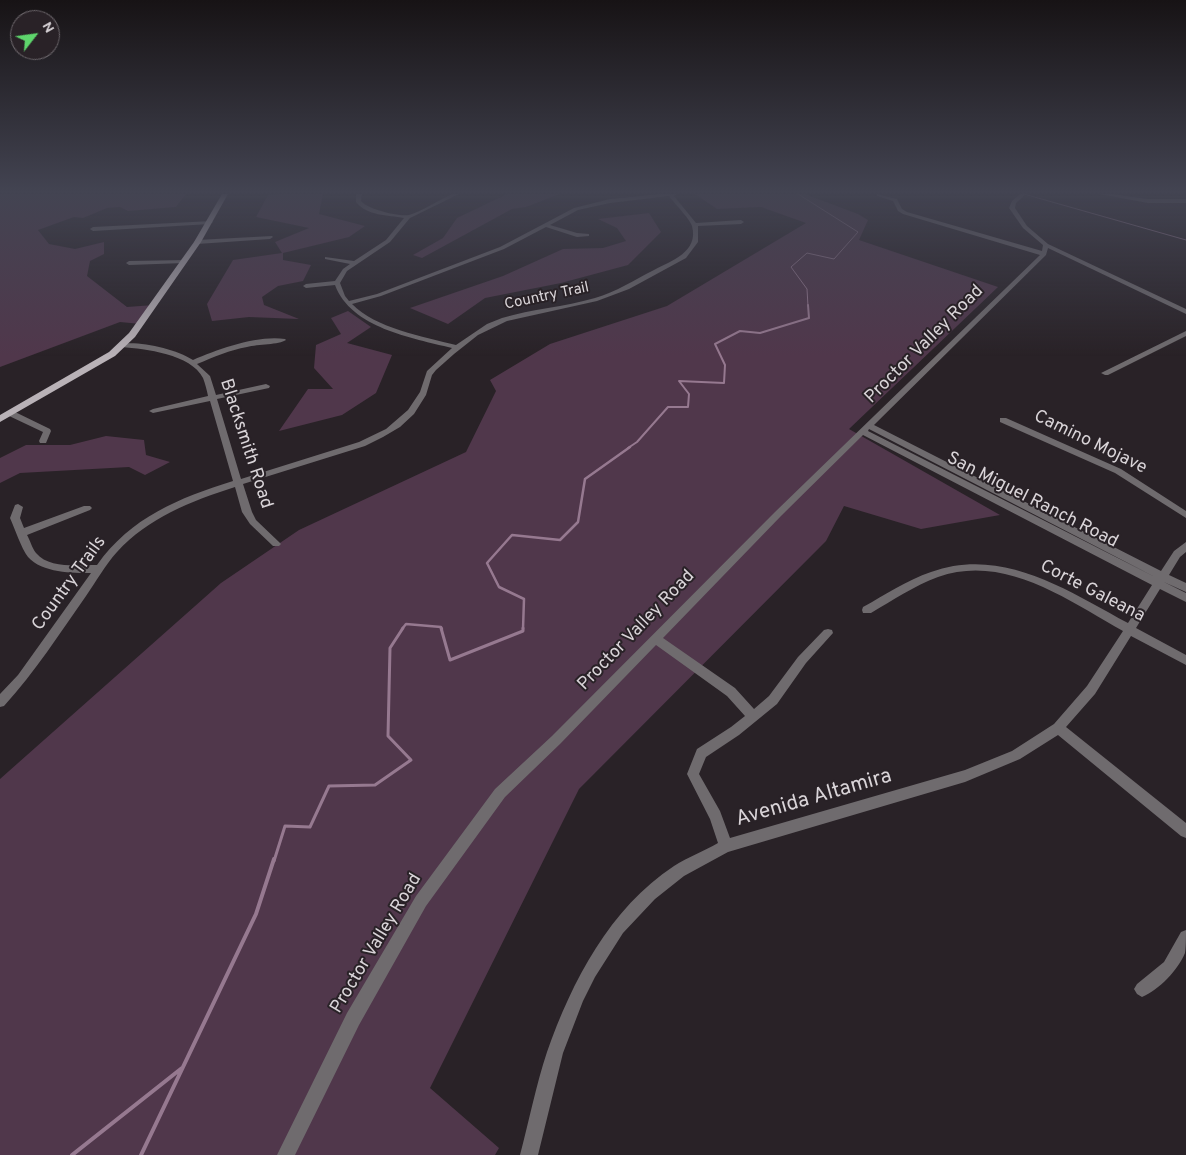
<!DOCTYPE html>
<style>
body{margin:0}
#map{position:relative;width:1186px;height:1155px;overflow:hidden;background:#292227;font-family:Overpass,sans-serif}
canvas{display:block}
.north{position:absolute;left:10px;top:10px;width:50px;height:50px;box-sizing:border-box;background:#292227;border:1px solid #6f696e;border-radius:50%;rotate:60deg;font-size:14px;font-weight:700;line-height:20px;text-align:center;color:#d9d4d8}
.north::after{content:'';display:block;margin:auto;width:18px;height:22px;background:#5ed56c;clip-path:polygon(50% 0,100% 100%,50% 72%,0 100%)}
</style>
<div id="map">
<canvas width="1186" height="1155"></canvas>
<div class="north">N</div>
</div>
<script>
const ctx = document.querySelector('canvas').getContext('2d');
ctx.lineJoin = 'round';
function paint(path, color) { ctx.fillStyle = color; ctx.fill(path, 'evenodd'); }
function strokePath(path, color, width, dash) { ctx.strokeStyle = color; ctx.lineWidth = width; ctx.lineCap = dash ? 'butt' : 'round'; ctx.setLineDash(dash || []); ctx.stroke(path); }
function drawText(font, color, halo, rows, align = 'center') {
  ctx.font = font + ' Overpass,sans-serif'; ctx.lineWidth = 4; ctx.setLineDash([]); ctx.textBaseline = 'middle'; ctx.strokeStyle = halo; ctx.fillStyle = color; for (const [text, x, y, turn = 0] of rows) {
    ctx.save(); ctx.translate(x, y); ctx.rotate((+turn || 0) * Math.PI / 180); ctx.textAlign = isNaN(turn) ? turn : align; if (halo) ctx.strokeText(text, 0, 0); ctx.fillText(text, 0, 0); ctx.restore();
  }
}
paint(new Path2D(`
 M0 194H186L176 207 128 211 120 207 107 208 83 218 74 217 38 230 49 244 75 249 104 242V254L90 261 87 276 127 307 154 305 141 324 120 322 0 367Z
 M279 194H323L319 214 365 226 349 237 283 253V260L311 265 303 281 278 286 262 297 264 305 299 319 249 317 212 321 207 304 233 260 282 253 275 242 309 228 256 217 268 195Z
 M507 194H560L526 207 512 209 422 258 413 255 443 238 457 218Z
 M695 194H805L858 214 868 220 859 240 998 287 849 429 1000 515 921 529 844 506 826 541 579 789 430 1088 499 1148 495 1155H0V779L221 583 299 530 466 452 496 391 490 380 550 344 667 306 806 223 761 207 717 209Z
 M649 213 661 232 628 265 561 283 485 298 448 324 410 308 503 276 563 249 603 248 626 241 617 228 598 219Z
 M348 311 371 327 347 343 392 355 376 393 342 415 279 431 308 389H333L314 368 316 345 341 334 331 318Z
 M106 436 144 440 146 455 170 462 145 475 129 467 20 473 0 483V458L26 445H70Z`), '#50374b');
strokePath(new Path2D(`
 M798 194 858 232 834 259 807 253 791 267 807 289 808 306
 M1024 194 1186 240`), '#967990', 1);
strokePath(new Path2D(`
 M628 448 637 442 668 407H688L689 394 679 381 724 383 725 365 715 344 740 331 760 333 809 318 808 305`), '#967990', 2);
strokePath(new Path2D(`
 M402 629 406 624 441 627 442 629
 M523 629 524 599 499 587 487 563 512 535 560 540 578 522 585 479 630 447`), '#967990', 2.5);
strokePath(new Path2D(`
 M441 628 450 660 523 631V628
 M274 861 285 826 310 827 329 786 375 785 411 760 388 736 390 648 403 628`), '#967990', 3);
strokePath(new Path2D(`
 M72 1155 182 1068
 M141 1155 256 914 274 859`), '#967990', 4);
paint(new Path2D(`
 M356 194H362L361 201C367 209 399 217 409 215 422 211 439 200 452 194H459L410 218 390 242 347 271 340 283 345 296 349 301 377 294 500 247 574 208 610 199 660 194H677L674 196 696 223 741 220 744 222 741 224 698 226V242L686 258 629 289 597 301 507 321 478 335 454 354 436 370 432 375 426 395 414 414 400 427 383 437 365 446 243 484 252 512 256 520 279 542 281 544 279 546H273L250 524 242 512 235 487C191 501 148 518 117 552 105 565 96 582 86 596 60 633 35 672 4 706L0 707V694L18 675 91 573C73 573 42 573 28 557 21 548 15 529 10 518L15 505 18 504 23 507 20 518 24 528 84 506H90L92 508 90 510 27 535C30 540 32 548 36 553 49 569 78 565 97 565 131 517 179 498 233 481L210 401 153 413 149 411 153 409 208 396C207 391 205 383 203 378 191 354 145 349 122 347L120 346V344C141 341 175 349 193 360 219 349 257 335 285 339L286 340C279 345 258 344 247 347 230 350 214 357 197 364L210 376 216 395 266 384 270 386 269 388 217 399 241 479 359 442 386 429 408 410 420 392 427 371 452 348C412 338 351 328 335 285L306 288 303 286 306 284 335 281 343 269 350 264 325 259V257L354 261 386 240 404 218C388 215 367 216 356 202ZM669 196C674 203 690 219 692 226 699 252 671 261 654 270 634 280 616 292 595 298 564 307 532 309 502 318L487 324 456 345C424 337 375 328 352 304L381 296 504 249 546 227 577 237 589 236V234L577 233 550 225 578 210 610 203Z
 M877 194 897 199 902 209 907 212 1042 251 1043 245 1023 228 1009 208 1012 201 1020 194H1026L1016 203 1015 208 1027 226 1048 244 1186 309V314L1184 313 1048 248 1046 255 874 425 1161 571 1174 551 1186 542V552L1180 557 1169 575 1186 583V592L1164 582 1186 593V602L1160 589 1136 628 1186 655V665L1131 636 1095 694 1066 727 1186 823V838L1181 836 1058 735 1020 759 965 782 728 852 684 876 655 899 623 933 595 977 583 1001 563 1053 538 1155H520C529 1121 536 1085 547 1052 572 981 610 908 674 866 688 857 704 851 718 843L710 819 687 774 697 749 731 727 745 716 727 696 656 645 560 744 505 797 426 906 359 1025 295 1155H277L347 1013 416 896 495 789 552 736 775 512 1040 255 903 214 898 211 893 201 877 196ZM869 429 1157 578 868 431ZM863 435 1152 585 1128 623C1067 590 1002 546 931 572 907 580 885 595 863 607L862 610 863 613H871C893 600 914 586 938 577 1004 553 1068 600 1123 631L1087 686 1054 724 1012 751 965 770 730 838 720 811 699 774 706 757 739 735 777 704 806 663 833 633 832 630 828 629 824 630 798 657 769 696 754 709 735 688 663 638 781 516Z
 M1099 194H1112L1148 199H1186V203H1148Z
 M212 221 213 222 210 224 93 231 90 229 93 227Z
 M272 236 273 237 270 239 197 244 194 242 197 240Z
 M186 260 187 261 184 263 129 265 126 263 129 261Z
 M1186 331V336L1108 375H1105L1101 373Z
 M7 411H13L50 429 51 431 46 443H40L39 441 43 432 7 415Z
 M1000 418H1006L1121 469 1186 511V518L1115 473 1000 422Z
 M1186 930C1186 937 1186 947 1185 953 1178 970 1159 990 1142 997L1137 994 1134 989 1137 984 1164 962 1181 932Z`), '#6f6b6e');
paint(new Path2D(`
 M222 194H228L201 242 135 337 115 356 0 422V415L109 352 129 333 194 242Z`), '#b9b2b7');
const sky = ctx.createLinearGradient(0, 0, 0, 356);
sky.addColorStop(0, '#171315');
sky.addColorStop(0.54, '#434452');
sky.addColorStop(1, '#43445200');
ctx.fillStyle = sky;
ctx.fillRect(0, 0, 1186, 356);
drawText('15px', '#d9d4d8', '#292227', [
 ["Country Trail",547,297,-12]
]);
drawText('18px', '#d9d4d8', '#292227', [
 ["Proctor Valley Road",925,345,-45],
 ["Camino Mojave",1090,443,26],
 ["Blacksmith Road",245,444,72],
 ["San Miguel Ranch Road",1032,501,27],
 ["Country Trails",70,584,-54],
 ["Corte Galeana",1092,592,27],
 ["Proctor Valley Road",637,631,-46],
 ["Proctor Valley Road",377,944,-59]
]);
drawText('21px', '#d9d4d8', '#292227', [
 ["Avenida Altamira",814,799,-16]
]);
</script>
